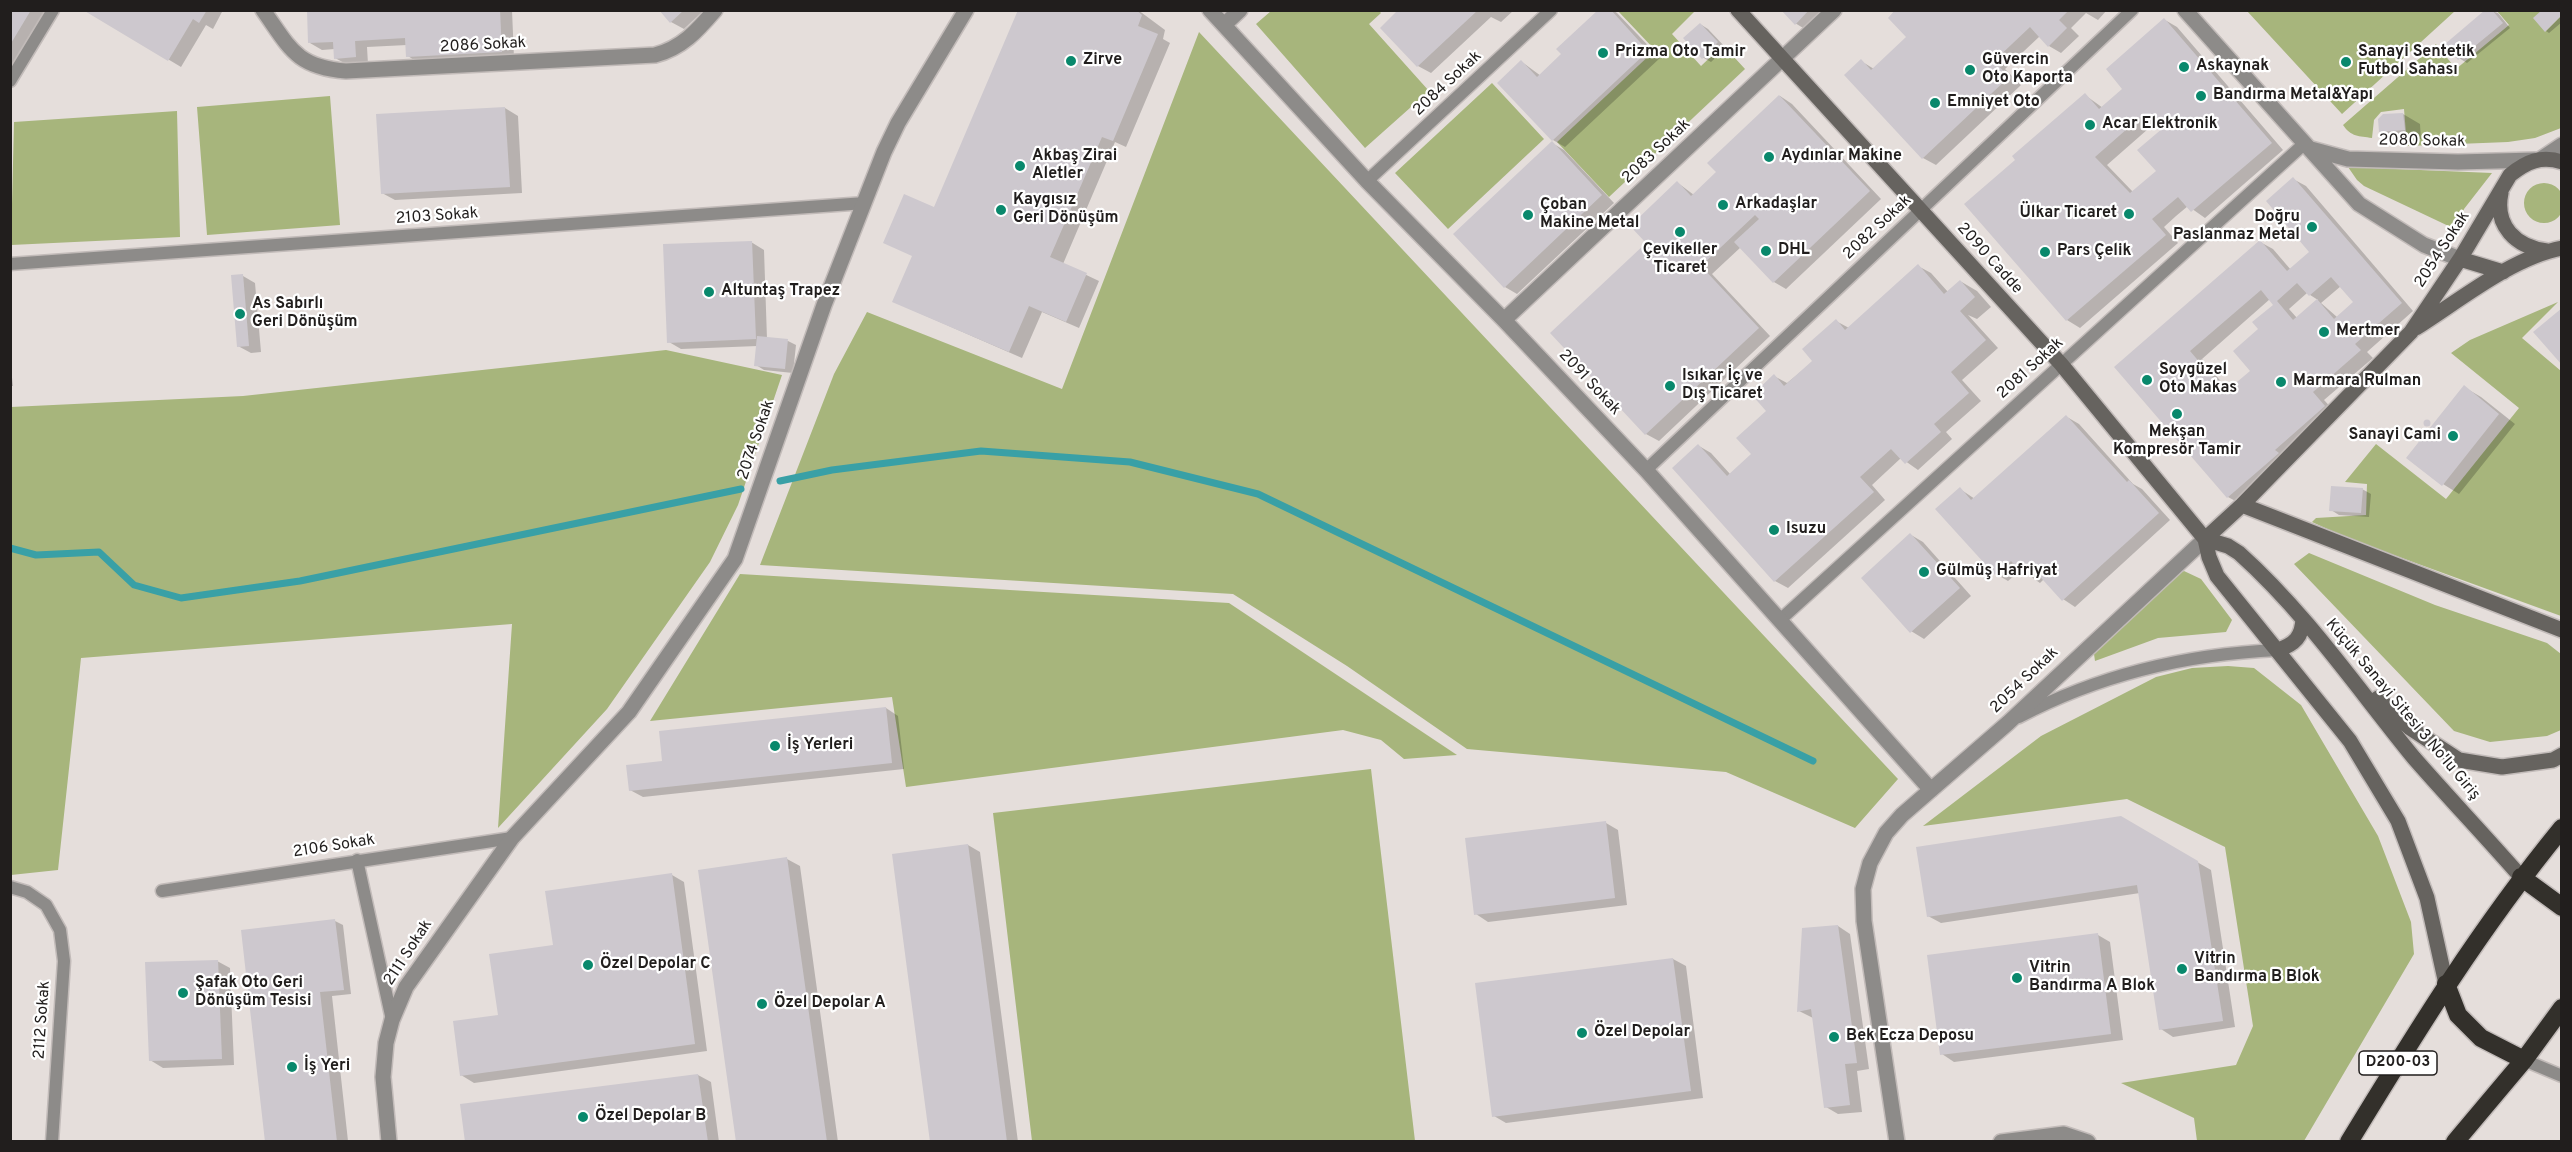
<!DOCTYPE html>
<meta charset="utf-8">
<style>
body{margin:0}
#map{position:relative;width:2572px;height:1152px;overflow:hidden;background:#e5dedb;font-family:Overpass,sans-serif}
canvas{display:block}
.frame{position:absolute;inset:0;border:12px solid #211e1d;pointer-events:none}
</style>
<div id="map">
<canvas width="2572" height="1152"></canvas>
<div class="frame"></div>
</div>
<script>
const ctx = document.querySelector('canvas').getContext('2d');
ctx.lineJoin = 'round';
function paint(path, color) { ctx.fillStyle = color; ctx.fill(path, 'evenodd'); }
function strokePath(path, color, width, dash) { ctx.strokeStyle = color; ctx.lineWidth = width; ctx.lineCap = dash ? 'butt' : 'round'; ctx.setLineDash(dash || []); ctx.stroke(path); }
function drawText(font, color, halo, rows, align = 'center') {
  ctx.font = font + ' Overpass,sans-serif'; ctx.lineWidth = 4.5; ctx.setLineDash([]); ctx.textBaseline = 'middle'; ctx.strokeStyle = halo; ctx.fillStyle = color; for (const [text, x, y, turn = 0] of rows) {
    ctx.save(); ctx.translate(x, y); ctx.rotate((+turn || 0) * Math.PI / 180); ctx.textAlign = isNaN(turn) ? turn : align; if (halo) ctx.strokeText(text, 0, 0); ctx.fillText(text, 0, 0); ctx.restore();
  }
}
paint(new Path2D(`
 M1271 11H1379L1381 13 1369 24 1429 91 1365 148 1256 24Z
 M1618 11H1693L1694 12 1672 34 1701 66 1723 45 1745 69 1609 197 1557 142 1655 50Z
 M2247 11H2455L2342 114Z
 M2497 11H2561V128L2535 138 2508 142 2407 146 2404 109 2381 112 2374 120 2372 138C2359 136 2351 137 2343 125L2436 44 2456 69 2509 25Z
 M1199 32 1898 779 1855 828 1726 772 1467 749 1347 666 1233 594 760 565 834 374 867 312 1062 389Z
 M1492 83 1544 139 1448 229 1395 173Z
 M330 96 340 225 207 235 197 107Z
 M177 111 180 237 11 245 14 122Z
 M2348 167 2492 173 2464 209 2457 230 2364 186 2357 180Z
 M2524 203a20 20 0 1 1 40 0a20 20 0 1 1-40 0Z
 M2558 302 2522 338 2561 371V616L2347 538 2312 522 2316 518 2366 515 2367 484 2345 482 2376 444 2446 499 2519 408 2451 353 2470 340Z
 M666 350 782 375 738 505 710 562 607 709 498 828 512 624 81 658 58 870 11 875V407L243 396Z
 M2309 553 2435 605 2547 643 2561 654V730L2547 736 2490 742 2454 731 2294 564Z
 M2184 571 2201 579 2232 620 2226 632 2158 638 2095 661 2094 654 2174 576Z
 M740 574 1229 603 1457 755 1404 759 1381 740 1343 730 906 787 892 697 650 721Z
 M2228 666 2254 668 2301 705 2378 836 2411 922 2414 954 2304 1141H2197L2194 1118 2121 1083 2236 1065 2253 1026 2225 847 2127 799 1923 826 2041 736 2156 677 2192 668Z
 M1371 769 1415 1141H1032L993 813Z`), '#a7b57c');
paint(new Path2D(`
 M10 10H47L10 74Z
 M86 10H223L213 29 206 25 181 67Z
 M308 10H512L514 58 420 64 408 56 407 45 367 47 368 64 348 65 335 58V49L322 50 310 43Z
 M661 10H704L684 29 671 22Z
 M1019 10H1138L1165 30 1163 39 1170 43 1126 147 1115 142 1063 264 1099 281 1079 328 1042 312 1022 358 894 302Z
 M1401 10H1514L1501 22 1491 17 1431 73 1418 66 1382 28Z
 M1600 10H1613L1617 13 1660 58 1565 147 1553 140 1522 62 1541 76 1563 55Z
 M1783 10H1829L1808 31 1795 23Z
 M1898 10H2107L2098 20 2086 13 2071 28 2079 36 2061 53 2049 46 2040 36 2005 69 2021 85 1936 165 1923 158 1846 76 1861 61 1874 69 1908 37Z
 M2488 10 2498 13 2510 28 2467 63 2459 58Z
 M2562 15V22L2549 33 2546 31Z
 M2165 20 2177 27 2283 150 2205 218 2188 206 2176 216 2164 227 2178 243 2080 328 2067 320 1967 204 2017 160 2085 95 2103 108 2124 89ZM2156 122 2165 128 2158 171 2133 192 2107 165Z
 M1700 24 1708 29 1726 48 1711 62 1702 57Z
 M1780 96 1792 104 1881 199 1786 289 1774 282 1741 247 1712 274 1770 336 1659 441 1646 434 1552 334 1648 243 1678 183 1694 195 1718 172Z
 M505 108 518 116 522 193 395 200 382 193Z
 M2403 114 2420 124 2421 139 2397 141 2380 132Z
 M1552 143 1564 150 1614 203 1517 294 1505 287Z
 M2293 179 2306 186 2413 311 2367 352 2373 358 2324 400 2337 414 2241 504 2228 497 2116 367 2260 242 2273 249 2291 270 2312 252ZM2341 286 2355 302 2337 317 2321 303ZM2307 293 2318 300 2297 318 2289 309ZM2270 299 2275 305 2260 329 2252 371 2229 391 2202 359Z
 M751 242 764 250 767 339 788 341 796 345 793 373 764 370 756 365 758 346 681 349 669 342Z
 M1918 266 1931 273 1948 292 1960 281 1977 291 1991 307 1977 319 1968 315 1998 348 1962 380 1981 401 1946 432 1952 439 1918 470 1901 458 1872 485 1885 500 1788 588 1775 581 1699 446 1711 453 1730 474 1753 454 1768 411 1774 376 1787 383 1814 361 1836 321 1849 328Z
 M243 276 255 283 261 352 251 353 238 346Z
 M10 361 13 386H10Z
 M2464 387 2481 397 2515 424 2459 494 2443 484Z
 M2067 417 2079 424 2133 484 2142 489 2170 520 2075 607 2063 599 2044 579 2040 583 2021 570 2008 581 1996 574 1960 489 1975 499Z
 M2362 489 2371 494 2369 517 2339 515 2331 510Z
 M1911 535 1923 542 1971 596 1924 639 1911 631Z
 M886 708 898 716 904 769 643 797 630 790 664 763Z
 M2120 818 2211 870 2235 1027 2173 1037 2161 1029 2140 893 1941 923 1928 916Z
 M1606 823 1618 830 1627 905 1488 922 1476 914Z
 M968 845 980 852 1018 1142H931Z
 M787 859 800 866 838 1142H737Z
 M672 875 684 882 707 1051 474 1083 461 1075 499 1016 554 947Z
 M335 921 343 925 351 994 332 996 348 1141 356 1142H266Z
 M1838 926 1850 934 1869 1069 1857 1071 1862 1112 1838 1114 1826 1107 1813 1018 1799 1011Z
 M2098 935 2110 942 2123 1040 1954 1062 1942 1054Z
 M1673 959 1686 966 1703 1098 1506 1123 1494 1116 1476 985Z
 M217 961 230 968 234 1065 163 1068 150 1060Z
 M698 1075 711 1082 719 1142H467Z`), '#0003');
strokePath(new Path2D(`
 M780 481 832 470 981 451 1130 462 1258 494 1813 761
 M10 548 36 555 99 552 134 585 181 598 300 581 741 489`), '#39a0a6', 7);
paint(new Path2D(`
 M10 10H31L10 45Z
 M83 10H207L199 23 193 19 168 61Z
 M307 10H500L502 52 406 57 405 38 355 41 356 57 334 59 333 42 308 43Z
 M659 10H684L670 23Z
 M1018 10H1136L1142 15 1138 26 1158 34 1113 141 1102 137 1050 257 1087 273 1066 322 1029 306 1009 352 892 302 912 256 883 243 904 194 934 207Z
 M1398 10H1478L1417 67 1380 28Z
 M1598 10H1611L1648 51 1552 141 1497 83 1521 60 1537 77 1561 54 1556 49Z
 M1781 10H1809L1795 25Z
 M1895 10H2069L2059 20 2067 28 2048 47 2030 27 1994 61 2009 77 1922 159 1844 75 1861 59 1871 70 1906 37 1888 18Z
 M2485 10H2492L2503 23 2458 60 2445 44Z
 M2542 10H2558L2562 15 2545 32 2533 18Z
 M2164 18 2272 143 2191 212 2178 197 2152 219 2166 235 2066 321 1964 204 2015 160 2012 156 2085 93 2099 109 2122 89 2106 69ZM2144 114 2149 119 2153 115 2163 128 2137 150 2156 171 2130 193 2095 157Z
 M1700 23 1718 42 1702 59 1683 38Z
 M1779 95 1870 191 1773 283 1734 242 1759 219 1755 215 1701 266 1759 328 1645 435 1550 333 1646 243 1630 226 1677 181 1691 196 1716 172 1707 163Z
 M505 107 510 187 381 194 376 114Z
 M2403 113 2405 130 2379 132 2378 119 2383 114Z
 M1552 141 1602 195 1504 288 1453 234Z
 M2293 177 2402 303 2355 344 2361 350 2313 392 2325 406 2275 450 2279 453 2227 498 2114 367 2260 240 2287 271 2309 252 2266 201ZM2331 277 2353 302 2334 319 2317 299 2293 320 2277 301 2297 283 2309 296ZM2261 290 2273 305 2252 322 2258 329 2233 351 2250 371 2225 392 2190 351Z
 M752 241 756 339 667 343 663 244Z
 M1918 264 1944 294 1960 280 1975 297 1960 311 1986 340 1951 372 1969 393 1934 424 1941 432 1905 464 1891 449 1860 477 1874 492 1774 582 1672 468 1698 444 1727 476 1751 454 1736 438 1766 411 1752 395 1774 374 1784 386 1812 361 1802 349 1811 341 1836 319 1845 330Z
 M243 274 249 346 237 347 231 275Z
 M2562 308V365L2533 332Z
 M757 336 788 339 785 369 754 366Z
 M2464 385 2499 414 2442 486 2406 458Z
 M2066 415 2127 482 2129 480 2159 513 2062 601 2034 570 2026 577 2011 561 1995 575 1935 509 1960 487 1971 500Z
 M2423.5 423a3.5 3.5 0 1 1 7 0a3.5 3.5 0 1 1-7 0Z
 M2331 486 2363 488 2361 513 2329 511Z
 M1910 533 1960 588 1910 633 1861 578Z
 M886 707 892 763 629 791 626 765 662 761 659 731Z
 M2121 816 2198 861 2223 1021 2159 1030 2137 885 1927 917 1916 847Z
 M1606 821 1615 898 1474 915 1465 838Z
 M968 844 983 956 1007 1142H930L907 969 892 854Z
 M787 857 827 1142H736L698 870Z
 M672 873 695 1044 460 1076 453 1021 498 1015 489 954 553 945 545 891Z
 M335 919 344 990 320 992 337 1142H265L241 930Z
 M1838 925 1857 1063 1845 1064 1850 1105 1824 1108 1811 1009 1797 1012 1802 928Z
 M2098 933 2111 1034 1940 1055 1927 955Z
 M1673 958 1691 1091 1492 1117 1475 983Z
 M218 960 222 1059 149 1061 145 962Z
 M698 1074 708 1142H465L460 1104Z`), '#cdc8ce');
const lane = new Path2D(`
 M10 81 53 10
 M1367 181 1551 10
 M10 264 865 203
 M1646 470 2132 10
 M1780 620 2305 143
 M2019 717C2101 674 2186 654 2278 650
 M357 860 392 1020
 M10 887 27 892 46 905 60 930 64 961 52 1142
 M162 891 512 838
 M2524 1060 2562 1076`);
const street = new Path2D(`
 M263 10C290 48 296 67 346 71L655 55C682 48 697 31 715 10
 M1210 10 1367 181 1504 320 1646 470 1931 790
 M2185 10 2359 204 2424 245 2460 259
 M1224 25 1240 10
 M2311 149 2348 159 2458 162 2535 160
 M2541 159 2562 145
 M1504 320 1834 10
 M389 1142 383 1077 386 1043 392 1020 406 987 512 838 629 712 735 559 824 305 884 152 898 123 966 10
 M1897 1142 1864 921 1863 889 1870 863 1886 833 1902 815 2008 723 2205 539
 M2001 1142 2064 1134 2088 1142`);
const secondary = new Path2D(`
 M1738 10 2061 364 2205 539 2209 557 2217 576 2350 741 2398 821 2427 898 2446 984
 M2501 193C2494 226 2516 247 2547 251
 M2460 259 2503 272
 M2416 328C2459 301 2511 258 2562 248
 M2242 505 2562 630
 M2205 539 2242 505 2411 332 2460 259 2510 175C2526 162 2541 155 2562 162
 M2205 539 2228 546 2239 553C2306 613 2357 688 2414 758 2449 798 2486 837 2521 877
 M2278 650C2295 644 2302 637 2303 619
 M2378 698 2410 728 2459 760 2502 767 2553 760 2562 755`);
const highway = new Path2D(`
 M2521 877 2562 907
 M2446 984 2458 1015 2481 1038 2524 1060
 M2349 1142C2416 1032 2480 928 2562 828
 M2455 1142 2524 1060 2562 1008`);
strokePath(lane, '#c2bbb9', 15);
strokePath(street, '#c2bbb9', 18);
strokePath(secondary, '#c2bbb9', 18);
strokePath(highway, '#c2bbb9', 21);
strokePath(lane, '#8d8b89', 12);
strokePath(street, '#8d8b89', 15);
strokePath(secondary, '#66635f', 15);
strokePath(highway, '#33302b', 18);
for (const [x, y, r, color] of [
 [1603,53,6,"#09886c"],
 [1071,61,6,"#09886c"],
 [2346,62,6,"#09886c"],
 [2184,67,6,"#09886c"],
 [1970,70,6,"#09886c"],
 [2201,96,6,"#09886c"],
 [1935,103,6,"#09886c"],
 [2090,125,6,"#09886c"],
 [1769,157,6,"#09886c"],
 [1020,166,6,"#09886c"],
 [1723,205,6,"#09886c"],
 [1001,210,6,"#09886c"],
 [2129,214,6,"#09886c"],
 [1528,215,6,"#09886c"],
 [2312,227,6,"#09886c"],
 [1680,232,6,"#09886c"],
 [1766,251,6,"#09886c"],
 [2045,252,6,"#09886c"],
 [709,292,6,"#09886c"],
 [240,314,6,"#09886c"],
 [2324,332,6,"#09886c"],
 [2147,380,6,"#09886c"],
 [2281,382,6,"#09886c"],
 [1670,386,6,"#09886c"],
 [2177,414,6,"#09886c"],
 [2453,436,6,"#09886c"],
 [1774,530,6,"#09886c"],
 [1924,572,6,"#09886c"],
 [775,746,6,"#09886c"],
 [588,965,6,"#09886c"],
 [2182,969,6,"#09886c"],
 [2017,978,6,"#09886c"],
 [183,993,6,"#09886c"],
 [762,1004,6,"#09886c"],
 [1582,1033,6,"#09886c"],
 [1834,1037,6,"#09886c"],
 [292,1067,6,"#09886c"],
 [583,1117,6,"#09886c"]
]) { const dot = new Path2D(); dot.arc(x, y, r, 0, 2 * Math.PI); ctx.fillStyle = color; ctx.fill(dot); strokePath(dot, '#fff', 2); }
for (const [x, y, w] of [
 [2398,1063,78]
]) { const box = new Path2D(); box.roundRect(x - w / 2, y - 12, w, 24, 4.5); ctx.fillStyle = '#fff'; ctx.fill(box); strokePath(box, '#211e1d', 1.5); }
drawText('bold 15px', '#211e1d', null, [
 ["D200-03",2398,1063]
]);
drawText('16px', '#211e1d', '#fff', [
 ["2086 Sokak",483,46,-3],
 ["2084 Sokak",1448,84,-43],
 ["2080 Sokak",2422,142,1],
 ["2083 Sokak",1657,152,-43],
 ["2103 Sokak",437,217,-4],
 ["2082 Sokak",1878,228,-43],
 ["2054 Sokak",2443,250,-57],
 ["2090 Cadde",1989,259,48],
 ["2081 Sokak",2031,369,-42],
 ["2091 Sokak",1589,383,47],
 ["2074 Sokak",757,440,-71],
 ["2054 Sokak",2025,681,-44],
 ["Küçük Sanayi Sitesi 3 No'lu Giriş",2402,710,50],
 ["2106 Sokak",334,847,-9],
 ["2111 Sokak",409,953,-57],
 ["2112 Sokak",43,1020,-86]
]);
drawText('bold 16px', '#211e1d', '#fff', [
 ["Prizma Oto Tamir",1615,53],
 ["Sanayi Sentetik",2358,53],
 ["Futbol Sahası",2358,71],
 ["Zirve",1083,61],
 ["Güvercin",1982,61],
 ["Oto Kaporta",1982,79],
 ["Askaynak",2196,67],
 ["Bandırma Metal&Yapı",2213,96],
 ["Emniyet Oto",1947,103],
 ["Acar Elektronik",2102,125],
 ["Akbaş Zirai",1032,157],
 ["Aletler",1032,175],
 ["Aydınlar Makine",1781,157],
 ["Kaygısız",1013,201],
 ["Geri Dönüşüm",1013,219],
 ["Arkadaşlar",1735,205],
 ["Çoban",1540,206],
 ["Makine Metal",1540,224],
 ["Ülkar Ticaret",2117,214,"right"],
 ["Doğru",2300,218,"right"],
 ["Paslanmaz Metal",2300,236,"right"],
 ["Çevikeller",1680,251,"center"],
 ["Ticaret",1680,269,"center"],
 ["DHL",1778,251],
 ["Pars Çelik",2057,252],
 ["Altuntaş Trapez",721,292],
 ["As Sabırlı",252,305],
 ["Geri Dönüşüm",252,323],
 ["Mertmer",2336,332],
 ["Soygüzel",2159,371],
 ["Oto Makas",2159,389],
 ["Isıkar İç ve",1682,377],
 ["Dış Ticaret",1682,395],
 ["Marmara Rulman",2293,382],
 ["Mekşan",2177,433,"center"],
 ["Kompresör Tamir",2177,451,"center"],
 ["Sanayi Cami",2441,436,"right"],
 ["Isuzu",1786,530],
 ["Gülmüş Hafriyat",1936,572],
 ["İş Yerleri",787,746],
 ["Vitrin",2194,960],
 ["Bandırma B Blok",2194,978],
 ["Özel Depolar C",600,965],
 ["Vitrin",2029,969],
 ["Bandırma A Blok",2029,987],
 ["Şafak Oto Geri",195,984],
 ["Dönüşüm Tesisi",195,1002],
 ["Özel Depolar A",774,1004],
 ["Özel Depolar",1594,1033],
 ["Bek Ecza Deposu",1846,1037],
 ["İş Yeri",304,1067],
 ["Özel Depolar B",595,1117]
], 'left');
</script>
